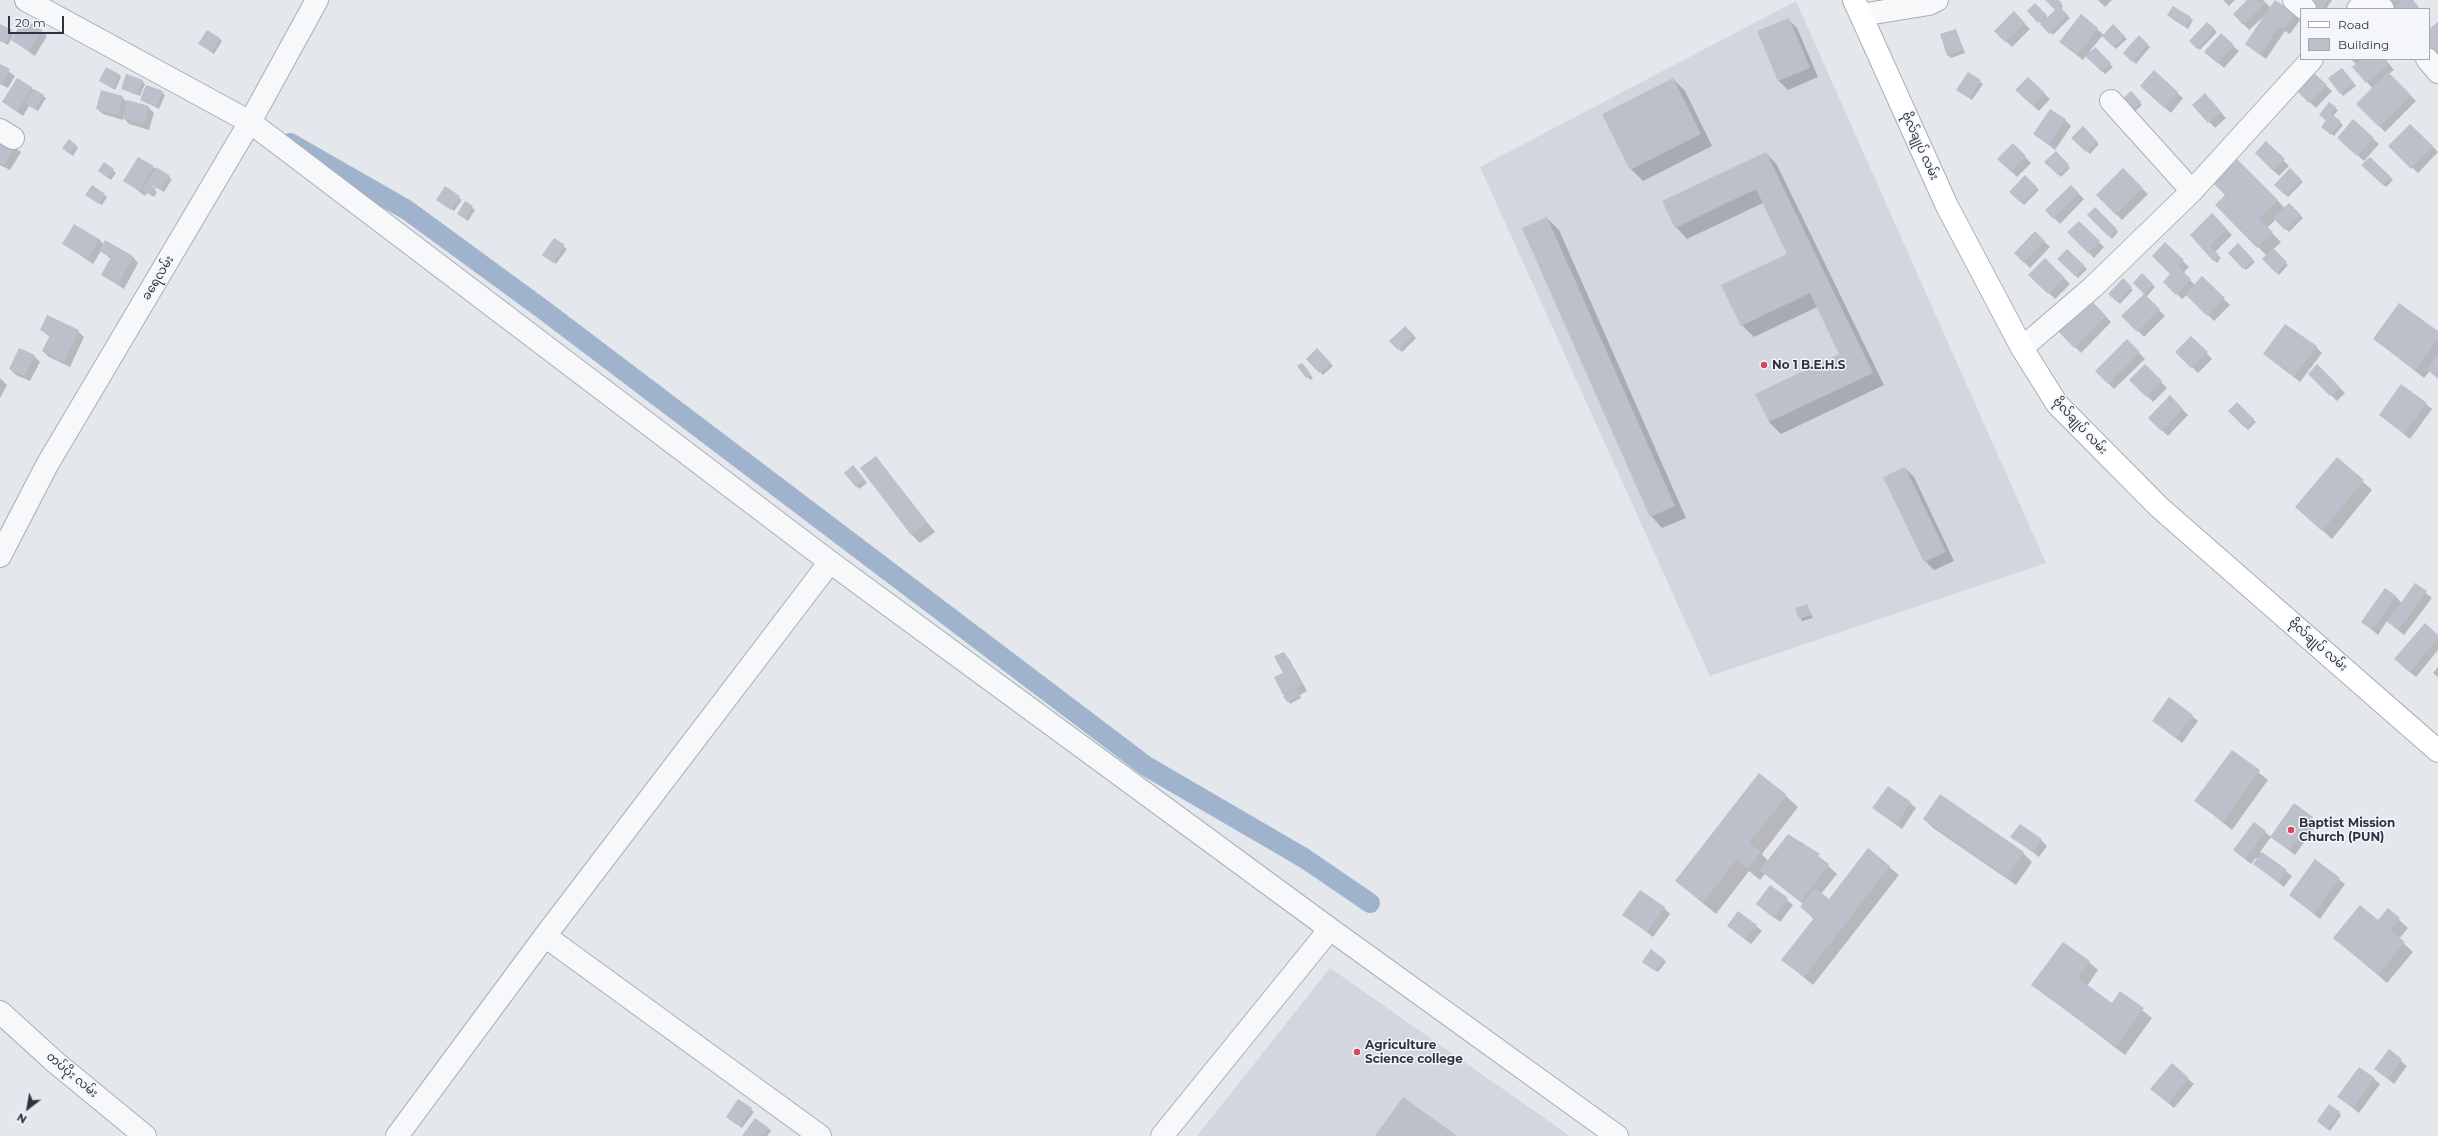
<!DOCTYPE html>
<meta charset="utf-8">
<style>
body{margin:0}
#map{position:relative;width:2438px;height:1136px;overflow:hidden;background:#e4e7ec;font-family:Montserrat,sans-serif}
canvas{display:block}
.legend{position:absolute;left:2300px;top:8px;width:130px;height:52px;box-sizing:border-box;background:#f4f6f9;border:1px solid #a4a8b1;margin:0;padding:5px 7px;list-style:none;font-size:12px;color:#2b3445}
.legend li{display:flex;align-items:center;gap:8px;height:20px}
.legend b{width:20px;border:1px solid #a4a8b1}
.north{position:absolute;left:8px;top:1088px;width:40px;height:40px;-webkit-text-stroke:3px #f4f6f9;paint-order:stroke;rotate:211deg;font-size:11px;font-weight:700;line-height:16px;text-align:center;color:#2b3445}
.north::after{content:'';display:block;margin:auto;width:14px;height:18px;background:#2b3445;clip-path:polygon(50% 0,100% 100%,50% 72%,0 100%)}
.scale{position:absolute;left:8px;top:16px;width:56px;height:18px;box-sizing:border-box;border:2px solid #2b3445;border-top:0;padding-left:5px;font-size:12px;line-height:14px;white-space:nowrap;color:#2b3445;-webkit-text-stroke:3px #f4f6f9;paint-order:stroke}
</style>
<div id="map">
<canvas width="2438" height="1136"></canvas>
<ul class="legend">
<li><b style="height:5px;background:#fff"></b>Road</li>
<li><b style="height:11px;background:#bbc0ca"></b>Building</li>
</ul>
<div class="north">N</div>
<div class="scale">20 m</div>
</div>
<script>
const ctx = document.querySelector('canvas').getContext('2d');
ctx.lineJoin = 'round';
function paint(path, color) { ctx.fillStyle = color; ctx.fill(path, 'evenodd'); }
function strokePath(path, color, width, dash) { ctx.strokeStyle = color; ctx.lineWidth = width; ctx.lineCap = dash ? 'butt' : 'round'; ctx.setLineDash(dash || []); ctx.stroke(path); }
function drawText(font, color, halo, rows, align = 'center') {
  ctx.font = font + ' Montserrat,"Noto Sans Myanmar",sans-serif'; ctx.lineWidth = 3; ctx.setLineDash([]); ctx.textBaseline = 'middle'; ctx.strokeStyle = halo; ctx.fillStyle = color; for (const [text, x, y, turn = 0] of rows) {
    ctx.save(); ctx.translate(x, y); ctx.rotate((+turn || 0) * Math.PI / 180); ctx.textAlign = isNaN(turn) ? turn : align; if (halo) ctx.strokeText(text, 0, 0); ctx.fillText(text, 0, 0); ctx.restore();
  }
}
paint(new Path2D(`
 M1796 1 2046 563 1710 676 1480 167Z
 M1330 968 1570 1136H1197Z`), '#d2d6de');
paint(new Path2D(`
 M2047 0H2057L2063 6 2061 9 2070 18 2053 35 2029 11 2035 5 2048 18 2056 10Z
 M2098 0H2112L2105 7Z
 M2223 0H2235L2229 6Z
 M2249 0H2263L2271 8 2294 14 2300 20 2290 34 2285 31 2266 59 2246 44 2267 14 2249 30 2234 14Z
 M2315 0H2332L2326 9H2315Z
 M2383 0H2412L2420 9H2388Z
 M2174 7 2193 20 2188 29 2171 18Z
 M2014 13 2030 29 2012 47 1995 31Z
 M2081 16 2104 35 2113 26 2127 39 2116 49 2103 35 2089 52 2095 49 2113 67 2105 74 2086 56 2083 60 2066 47Z
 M1788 19 1797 28 1818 77 1788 90 1779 81 1758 31Z
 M2207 23 2217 32 2200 50 2190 41Z
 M2438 23V60L2429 54V30Z
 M0 25 14 34 8 45 0 41Z
 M1956 30 1965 53 1951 58 1948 55Z
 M41 31 47 36 35 56 12 40Z
 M2139 36 2150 47 2136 64 2124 53Z
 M220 39 222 41 214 54 200 44Z
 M2233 46 2239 51 2224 68 2211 57Z
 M2351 59H2385L2394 70 2389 74 2416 101 2385 132 2358 104 2373 89 2354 67 2357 65Z
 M0 65 15 76 8 88 0 84Z
 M2154 72 2183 98 2171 113 2147 92Z
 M2345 72 2356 86 2343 96 2341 93Z
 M1969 73 1983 84 1972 100 1960 92Z
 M119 74 121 77 115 90 100 81Z
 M2313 74 2332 91 2316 108 2297 90Z
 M2028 78 2050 99 2039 111 2022 96Z
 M1673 79 1685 91 1712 146 1643 181 1631 169Z
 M142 81 145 84 140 96 122 88Z
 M31 88 46 98 38 111 29 106 23 116 3 102Z
 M162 92 165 95 159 109 141 100Z
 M2131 93 2142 105 2131 115Z
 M122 97 128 103 148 107 154 113 149 130 129 124 124 118 123 120 103 114 97 109Z
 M2211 100 2226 118 2215 128 2193 105Z
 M2335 108 2338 110 2333 117 2343 125 2334 136 2325 129 2327 121 2323 118Z
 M2065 120 2071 126 2055 150 2034 134Z
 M2410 125 2438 152 2418 173 2390 146Z
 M2083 128 2099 144 2090 154 2073 138Z
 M0 137 21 152 10 170 0 165Z
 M2373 139 2379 144 2364 161 2344 143Z
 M2266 143 2289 166 2279 176 2256 153Z
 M76 145 78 148 73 156 66 151Z
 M2013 145 2031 163 2017 177 1999 159Z
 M1766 153 1777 165 1884 385 1781 434 1769 422 1840 354 1817 307 1754 337 1742 325 1788 254 1763 203 1687 239 1676 227Z
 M2056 153 2070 168 2061 177 2046 162Z
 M2370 158 2393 180 2386 187 2363 165Z
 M2237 161 2285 208 2289 204 2303 218 2289 232 2276 219 2267 228 2281 242 2273 250 2288 265 2279 275 2263 259 2267 256 2216 205 2227 195Z
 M153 167 172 179 164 192 152 185 150 187 157 192 154 197 147 193 145 196 125 181Z
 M113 170 116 173 111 180 99 171Z
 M2123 170 2148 194 2122 220 2097 195Z
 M2290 170 2303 182 2288 197 2276 185Z
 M2025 177 2039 190 2024 205 2011 192Z
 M2071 186 2084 199 2060 224 2046 210Z
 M445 188 462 200 454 211 440 202Z
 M104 195 107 197 102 205 89 197Z
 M466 203 475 210 468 221 458 214Z
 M2095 209 2118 232 2112 239 2089 215Z
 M2212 214 2232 235 2215 252 2221 258 2217 263 2206 252Z
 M1547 218 1559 230 1686 518 1662 528 1651 516Z
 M2079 222 2104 247 2094 258 2068 232Z
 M2035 233 2050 247 2030 268 2015 253Z
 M99 239 104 245 105 242 133 257 138 263 124 289 102 275 111 259 101 251 93 264 64 244Z
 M554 239 567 249 556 264 546 257Z
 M2165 244 2189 267 2183 273 2195 285 2202 278 2230 305 2214 321 2187 295 2182 299 2164 282 2172 274Z
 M2238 245 2255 262 2246 270 2229 253Z
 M2067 250 2087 269 2078 278 2059 259Z
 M2045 260 2070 284 2055 299 2030 274Z
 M2142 275 2155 287 2146 297 2165 316 2144 337 2123 316 2145 294 2134 283Z
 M2123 280 2133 290 2120 304 2110 294Z
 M2090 300 2111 322 2081 353 2059 331Z
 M1405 327 1416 338 1402 352 1391 341Z
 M41 330 78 331 84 337 70 367 49 357 43 351 50 337Z
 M2438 332V379L2430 371 2424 378 2374 339Z
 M2191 337 2212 359 2198 373 2176 352Z
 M2127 341 2145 359 2114 389 2096 371Z
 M2316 347 2322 353 2300 382 2264 354Z
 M1317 349 1333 366 1323 375 1307 359Z
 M34 356 40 362 30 381 16 375 10 369Z
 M1304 366 1313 378 1310 380 1298 367Z
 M2145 366 2167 388 2153 402 2130 380Z
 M2317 366 2345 393 2337 401 2309 374Z
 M0 378 7 385 0 398Z
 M2170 397 2188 415 2168 436 2149 418Z
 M2237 404 2256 422 2248 430 2230 411Z
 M2426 404 2432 409 2410 439 2380 415Z
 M876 457 935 532 920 543 911 534Z
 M2337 459 2372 490 2332 539 2296 507Z
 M1905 468 1914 477 1954 561 1934 570 1925 561Z
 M856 469 867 483 859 489 845 473Z
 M2415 584 2432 598 2404 635 2387 621 2378 635 2362 621 2395 596 2402 603Z
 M1807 605 1813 618 1802 621 1796 609Z
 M2438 636V650L2416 677 2401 665Z
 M1284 653 1289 659 1307 691 1300 695 1301 698 1290 704 1284 694Z
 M2438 667V677L2433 673Z
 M2192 716 2198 721 2182 743 2153 721Z
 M2232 751 2268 780 2232 830 2196 801Z
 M1786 796 1798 807 1762 854 1768 861 1802 842 1837 874 1821 894 1829 900 1868 850 1899 875 1813 985 1783 960 1814 919 1801 907 1803 904 1765 874 1760 880 1749 871 1716 914 1676 881Z
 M1940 796 2023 853 2032 862 2016 885 1933 828 1924 819Z
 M1910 803 1916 808 1902 829 1873 808Z
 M2312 818 2318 823 2295 855 2271 837Z
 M2265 832 2271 837 2260 852 2292 876 2284 887 2254 864 2258 859 2256 858 2251 864 2234 850Z
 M2012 837 2041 840 2047 846 2039 857Z
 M2315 861 2345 884 2320 919 2290 895Z
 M1771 886 1793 905 1780 922 1757 904Z
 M1664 908 1670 914 1653 937 1624 915Z
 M2388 910 2408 928 2399 939 2413 952 2387 983 2335 938 2378 921Z
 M1756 926 1762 931 1751 944 1734 931Z
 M1663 959 1666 962 1658 972 1646 964Z
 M2089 962 2098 970 2087 986 2112 1004 2120 993 2152 1018 2125 1055 2033 985Z
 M2389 1051 2407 1066 2394 1084 2376 1069Z
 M2188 1079 2194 1084 2174 1108 2157 1094Z
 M2374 1079 2380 1084 2359 1113 2338 1096Z
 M738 1100 754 1112 742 1128 729 1119Z
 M2339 1113 2341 1115 2330 1131 2321 1124Z
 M768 1128 771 1131 767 1136H744Z`), '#0003');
strokePath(new Path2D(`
 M290 143 407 210 541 308 1146 766 1304 858 1370 903`), '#9fb4cc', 20);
paint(new Path2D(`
 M2045 0H2059L2062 3 2059 6 2068 15 2049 34 2040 24 2055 10Z
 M2247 0 2266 2 2243 25 2233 14Z
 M2275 0 2295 14 2284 29 2279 26 2260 55 2245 44Z
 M2314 0H2328L2322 9H2315L2310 6Z
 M2403 0H2413L2418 6 2415 9H2400L2397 6Z
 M2035 3 2047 15 2038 23 2027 11Z
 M2173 6 2191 17 2185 27 2167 15Z
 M2014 11 2025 23 2005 42 1994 31Z
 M2081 14 2098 28 2077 55 2059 42Z
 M1789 18 1810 68 1778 81 1757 31Z
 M24 19 42 30 29 51 11 40Z
 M2207 22 2215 29 2197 49 2189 41Z
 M2438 22V50L2430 57 2429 29Z
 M0 24 12 30 5 43 0 40Z
 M2113 24 2125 36 2113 47 2102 36Z
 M1956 29 1963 50 1947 56 1940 34Z
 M207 30 220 38 212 52 198 44Z
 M2221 33 2234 45 2217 63 2204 52Z
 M2139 35 2148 44 2132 62 2123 53Z
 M2095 47 2111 63 2102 72 2086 57Z
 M2362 59H2385L2389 64 2366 83 2352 67Z
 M0 64 10 69 2 83 0 82Z
 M106 67 119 74 113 88 99 81Z
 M2342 68 2354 83 2340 94 2328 78Z
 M2154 70 2178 92 2164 108 2140 86Z
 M1968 72 1981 80 1969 98 1956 90Z
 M2313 72 2327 85 2309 103 2296 90Z
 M2388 72 2411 95 2379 127 2356 104Z
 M126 74 143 80 137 95 121 89Z
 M2028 77 2045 93 2033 106 2015 90Z
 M17 78 32 87 17 111 2 102Z
 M1673 78 1701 134 1630 170 1602 114Z
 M146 85 163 91 156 107 140 100Z
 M34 89 44 95 35 109 24 103Z
 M101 90 123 96 118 115 96 109Z
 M2131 91 2141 102 2128 113 2119 102Z
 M2205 93 2221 112 2208 123 2192 105Z
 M127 100 149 106 144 124 122 118Z
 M2329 102 2336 107 2331 114 2341 121 2331 135 2321 127 2326 120 2319 115Z
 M2050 109 2066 119 2049 145 2033 134Z
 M2353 119 2374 138 2357 156 2337 138Z
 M2410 124 2433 146 2411 169 2388 146Z
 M2083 126 2097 141 2086 152 2071 138Z
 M0 136 15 145 4 165 0 163Z
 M69 139 76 145 70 154 62 148Z
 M2266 141 2285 159 2273 171 2255 153Z
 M2013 143 2026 156 2011 172 1997 159Z
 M2056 151 2069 165 2058 175 2044 162Z
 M1766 152 1873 373 1769 422 1755 394 1839 354 1810 293 1741 326 1721 285 1787 254 1756 189 1675 228 1662 201Z
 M138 157 154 166 139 191 123 181Z
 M2370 157 2391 177 2383 185 2361 165Z
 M2237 159 2278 200 2259 219 2273 232 2257 248 2215 205 2225 195 2213 183Z
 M104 162 114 169 108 178 98 171Z
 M156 167 170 176 161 190 147 182Z
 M2123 168 2143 188 2116 215 2096 195Z
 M2290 168 2301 179 2285 195 2274 185Z
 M2025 175 2037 187 2021 203 2009 192Z
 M147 183 156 188 152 195 142 190Z
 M92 185 105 194 99 204 85 195Z
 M2071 185 2079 193 2053 219 2045 210Z
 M445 186 460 196 451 210 436 200Z
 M465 201 473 206 465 219 457 214Z
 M2289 203 2301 215 2285 230 2273 218Z
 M2095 207 2117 229 2109 237 2087 215Z
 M2212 213 2227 229 2210 246 2219 255 2213 261 2190 235Z
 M1547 217 1675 506 1650 517 1522 228Z
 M2079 221 2100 241 2088 253 2067 232Z
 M74 224 99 239 87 259 62 244Z
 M2035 231 2045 241 2024 263 2014 253Z
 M554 238 565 245 553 263 542 255Z
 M105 240 133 256 118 284 101 275 111 257 99 251Z
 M2165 242 2184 260 2178 266 2191 279 2176 295 2163 282 2170 274 2152 256Z
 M2238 243 2253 259 2243 269 2228 253Z
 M2273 248 2287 262 2276 273 2262 259Z
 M2067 249 2085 266 2075 276 2057 259Z
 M2045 258 2065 278 2048 294 2028 275Z
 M2142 273 2153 284 2144 294 2160 309 2137 332 2121 316 2144 294 2133 283Z
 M2202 276 2225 298 2207 316 2185 294Z
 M2123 278 2132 287 2117 302 2108 294Z
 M2090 299 2106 316 2074 348 2058 331Z
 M2399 303 2438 331V339L2415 370 2373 339Z
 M47 315 79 330 64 362 42 351 50 335 40 330Z
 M2285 324 2317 346 2294 377 2263 354Z
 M1405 326 1414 335 1398 350 1389 341Z
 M2191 336 2208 352 2191 368 2175 352Z
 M2127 339 2140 352 2108 384 2095 371Z
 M19 348 35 355 24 376 9 369Z
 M1317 348 1331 363 1319 373 1306 359Z
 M2438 354V378L2427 370Z
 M1302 363 1311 374 1306 378 1297 366Z
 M2145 364 2162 381 2146 397 2129 380Z
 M2317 364 2340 387 2330 396 2308 374Z
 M2401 384 2427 403 2404 434 2379 415Z
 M2170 395 2183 409 2161 431 2148 418Z
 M2237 402 2254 419 2245 428 2228 411Z
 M876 456 927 523 911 535 860 468Z
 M2337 457 2364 480 2322 531 2295 507Z
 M853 465 865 480 856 487 844 473Z
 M1905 467 1946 552 1924 562 1883 477Z
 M2415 583 2427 591 2398 630 2387 622Z
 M2385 588 2396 596 2372 630 2361 622Z
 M1807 604 1811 615 1799 619 1795 608Z
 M2425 623 2438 635V638L2410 672 2394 659Z
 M1284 652 1302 685 1283 695 1274 677 1283 673 1274 656Z
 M1296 690 1300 696 1287 702 1283 696Z
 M2169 697 2193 715 2176 738 2152 721Z
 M2232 750 2260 770 2223 822 2194 801Z
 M1759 773 1787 795 1749 843 1761 852 1748 869 1736 860 1703 903 1675 881Z
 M1888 786 1911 802 1896 824 1872 808Z
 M1940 794 2024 852 2007 877 1923 819Z
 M2294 803 2313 817 2289 850 2270 837Z
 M2254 822 2266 831 2245 859 2233 850Z
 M2020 824 2042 839 2033 852 2010 837Z
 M1788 834 1820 854 1818 856 1829 864 1801 901 1760 870Z
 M1868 848 1890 866 1804 977 1781 960 1814 918 1800 907 1815 888 1829 899Z
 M2262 852 2287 870 2278 882 2253 864Z
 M2315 859 2340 878 2314 914 2289 895Z
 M1770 885 1788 898 1774 918 1756 904Z
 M1640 890 1665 907 1647 932 1622 915Z
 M2360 905 2378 920 2388 908 2400 918 2390 930 2405 942 2378 975 2333 938Z
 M1738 911 1757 925 1745 939 1727 926Z
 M2063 942 2090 961 2078 978 2112 1003 2120 991 2144 1008 2116 1047 2031 985Z
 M1651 949 1664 959 1655 971 1642 962Z
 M2389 1049 2402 1059 2388 1079 2374 1069Z
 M2172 1063 2189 1078 2168 1103 2150 1089Z
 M2359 1067 2375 1078 2353 1108 2337 1097Z
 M1403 1097 1457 1136H1375Z
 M738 1099 752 1108 739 1126 726 1117Z
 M2329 1104 2340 1112 2327 1129 2317 1121Z
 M755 1118 769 1128 763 1136H742Z`), '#bbc0ca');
const minor = new Path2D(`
 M26 0 250 122 830 562 1330 929 1617 1136
 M2294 0 2305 9
 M2358 9 2366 0
 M1861 15 1929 4 1937 0
 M2111 101 2192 191
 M0 130 13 138
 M2022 348 2093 287 2192 191 2312 59
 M0 556 47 465 250 122 317 0
 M545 936 820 1136
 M397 1136 545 936 830 562
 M1162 1136 1330 929`);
const tertiary = new Path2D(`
 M2375 0 2383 9
 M2427 59 2438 72
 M0 1012 55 1062 145 1136`);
const secondary = new Path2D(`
 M1854 0 1947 206 2022 348 2057 404 2159 507 2438 751`);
strokePath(minor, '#a9aeb7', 24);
strokePath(tertiary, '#a9aeb7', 24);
strokePath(secondary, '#a9aeb7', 24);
strokePath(minor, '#f7f8fa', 22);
strokePath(tertiary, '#f7f8fa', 22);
strokePath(secondary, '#fff', 22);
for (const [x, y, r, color] of [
 [1764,365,4,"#d1495b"],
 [2291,830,4,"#d1495b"],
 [1357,1052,4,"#d1495b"]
]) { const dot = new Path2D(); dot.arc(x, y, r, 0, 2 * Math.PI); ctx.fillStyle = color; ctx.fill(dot); strokePath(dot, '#f4f6f9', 1.5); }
drawText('12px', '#2b3445', '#f4f6f9', [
 ["ဗိုလ်ချုပ် လမ်း",1920,146,66],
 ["ခရေလမ်း",158,278,-59],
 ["ဗိုလ်ချုပ် လမ်း",2080,426,47],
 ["ဗိုလ်ချုပ် လမ်း",2318,645,41],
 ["တပ်ပိုး လမ်း",72,1075,40]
]);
drawText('bold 12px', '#2b3445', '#f4f6f9', [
 ["No 1 B.E.H.S",1772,365],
 ["Baptist Mission",2299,823],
 ["Church (PUN)",2299,837],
 ["Agriculture",1365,1045],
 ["Science college",1365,1059]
], 'left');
</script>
